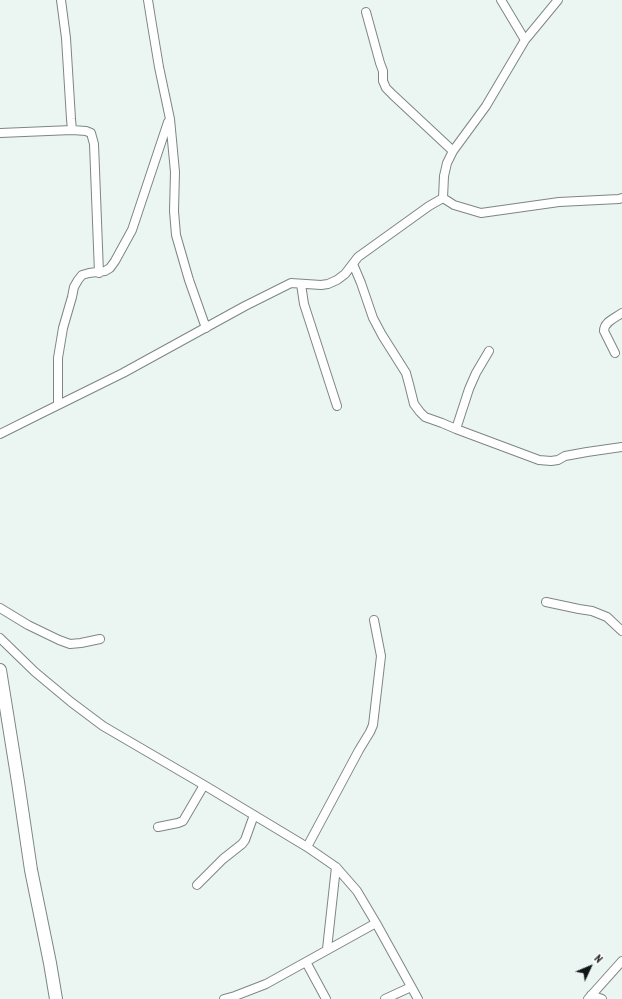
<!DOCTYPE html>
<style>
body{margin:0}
#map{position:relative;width:622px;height:999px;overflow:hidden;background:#ebf6f3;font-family:"PT Sans Narrow",sans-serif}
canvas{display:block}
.north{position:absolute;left:570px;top:947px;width:40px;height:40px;-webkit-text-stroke:3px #fff;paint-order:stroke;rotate:46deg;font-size:11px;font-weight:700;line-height:16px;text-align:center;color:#121515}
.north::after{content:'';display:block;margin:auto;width:14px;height:18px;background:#121515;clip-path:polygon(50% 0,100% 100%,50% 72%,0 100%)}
</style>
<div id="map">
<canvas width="622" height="999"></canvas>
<div class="north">N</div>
</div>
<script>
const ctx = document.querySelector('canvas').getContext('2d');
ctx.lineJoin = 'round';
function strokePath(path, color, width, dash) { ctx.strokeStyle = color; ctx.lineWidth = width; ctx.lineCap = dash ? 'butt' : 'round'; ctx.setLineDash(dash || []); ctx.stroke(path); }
const street = new Path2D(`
 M61 0 66 38 71 119 72 130
 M148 0 152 25 159 67 170 119 175 172 174 211 176 235 189 280 206 328
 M501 0 525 40
 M366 12 380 63 383 71V81L386 88 393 95 453 151
 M0 133 72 130 86 131 91 133 94 144 99 273
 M443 198 444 176 447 163 453 151 486 106 525 40 558 0
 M353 264 361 283 373 318 382 335 406 373 409 384 414 404 420 412 425 417 442 423 456 429 539 460 551 461 558 460 565 456 587 452 622 447
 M301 284 304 304 337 406
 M615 353 604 331C604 322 615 318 622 313
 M58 405V358L63 328 72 297 74 287 78 280 82 275 89 273 105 271 110 268 115 261 132 230 168 122
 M456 429 469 389 476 373 489 351
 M0 434 36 416 123 373 245 306 291 283 321 285 328 284 337 280 345 274 358 257 429 206 443 198 454 205 481 213 559 202 619 199 622 198
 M546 602 579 609 592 611 607 617 622 631
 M0 608 28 625 59 640 70 644 81 643 100 639
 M0 638 35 672 71 702 103 726 204 785 307 847 336 867 357 891 376 923 418 999
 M158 827 178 823 183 821 204 785
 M307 847 359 750 370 732 373 725 381 656 374 620
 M197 885 223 859 242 844 245 840 254 815
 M327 949 336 867
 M306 962 326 999
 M591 995 602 999
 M224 999 235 996 266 984 376 923
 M385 999 411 987
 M588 999 622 961`);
const primary = new Path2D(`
 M0 670 18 782 31 870 50 963 56 999`);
strokePath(street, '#7d8684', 10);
strokePath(primary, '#7d8684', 14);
strokePath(street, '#fff', 8);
strokePath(primary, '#fff', 12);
</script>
